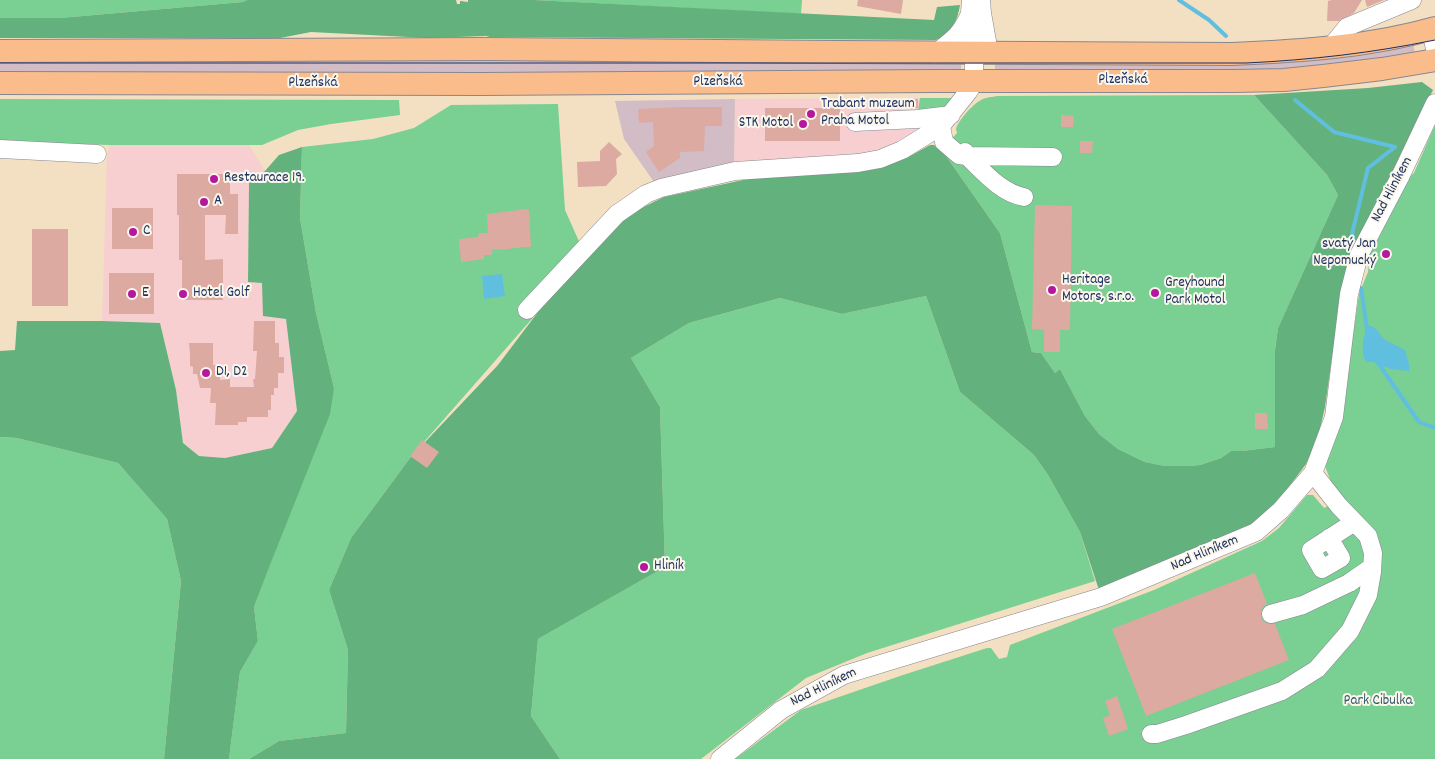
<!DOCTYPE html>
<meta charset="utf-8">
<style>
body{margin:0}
canvas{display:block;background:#f3dfc2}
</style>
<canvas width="1435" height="759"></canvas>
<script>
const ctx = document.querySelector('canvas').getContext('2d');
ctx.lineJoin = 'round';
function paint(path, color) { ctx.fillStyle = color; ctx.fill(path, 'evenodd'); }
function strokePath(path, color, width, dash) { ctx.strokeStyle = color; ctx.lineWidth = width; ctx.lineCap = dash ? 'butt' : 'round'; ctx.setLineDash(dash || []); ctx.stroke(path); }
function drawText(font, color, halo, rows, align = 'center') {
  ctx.font = font + ' Dekko,sans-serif'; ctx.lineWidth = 4; ctx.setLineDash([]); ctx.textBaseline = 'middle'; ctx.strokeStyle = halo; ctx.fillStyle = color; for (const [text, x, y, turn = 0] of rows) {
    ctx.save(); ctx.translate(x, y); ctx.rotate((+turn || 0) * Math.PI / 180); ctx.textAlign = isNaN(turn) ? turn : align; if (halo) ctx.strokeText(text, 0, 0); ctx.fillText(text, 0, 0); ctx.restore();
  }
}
paint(new Path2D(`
 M920 98 915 136 882 151 866 154 734 166 735 99Z
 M110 145H249L265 171 249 184 248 282 262 283 286 319 297 411 272 448 225 458 199 456 183 443 176 390 160 324 102 321 107 157Z`), '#f7cfd1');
paint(new Path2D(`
 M1413 43 1415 53 1308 69 995 72V61Z
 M0 59 961 61V71L960 72 0 74Z
 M735 99 734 166 654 182 624 139 615 101Z`), '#d2bdc6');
paint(new Path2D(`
 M0 0H247L243 2 60 18H0Z
 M534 0H802L801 14Z
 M1254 95 1327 175 1338 195 1278 328 1275 350V447L1242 451H1231L1221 458 1200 465 1188 466H1165L1145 462 1118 449 1099 434 1085 416 1060 369 1055 373 1041 353 1032 352 1000 233 946 156 941 151 957 133 956 129C958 121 973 104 981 100 986 97 992 97 998 96Z
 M920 98H953L945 108 918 111Z
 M0 99 399 100 400 115 331 124 298 130 262 145H110L10 142 0 140Z
 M558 104 565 210 586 257 410 458 351 538 329 590 348 650 346 733 279 741 249 759H229L240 672 258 641 254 607 334 388 316 313 300 218 302 147 373 139 414 128 451 105Z
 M1435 125V759H735L801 710 903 675 987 648H991L999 659 1007 657 1010 645 1154 590 1262 541 1279 528 1307 495H1313L1324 508 1335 503 1331 482 1325 466 1338 432 1343 406 1359 294 1368 272 1370 252 1405 181 1414 173Z
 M926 296 960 392 1034 455 1048 475 1080 532 1095 581 867 653 806 678 701 759H560L531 716 538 639 665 567 660 407 631 358 689 323 780 298 842 314Z
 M0 437 17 438 118 463 167 519 181 581 164 759H0Z`), '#7acf93');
paint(new Path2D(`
 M247 0H456L457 4H460V1L468 2V0H534L934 20 937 7 960 5C957 22 952 33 936 40L490 37 486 36 428 38 311 32 280 38H0V18H60L243 2Z
 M1422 82 1433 90 1388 180 1345 277 1341 294 1325 407 1317 442 1306 464 1277 503 1263 516 1236 534 1099 590 1080 532 1048 475 1034 455 960 392 926 296 842 314 780 298 689 323 631 358 660 407 665 567 538 639 531 716 560 759H249L279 741 346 733 348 650 329 590 351 538 410 458 498 365 538 312 586 257 631 213 664 197 757 177 885 166 912 155 930 145H934L946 156 1000 233 1032 352 1041 353 1055 373 1060 369 1085 416 1099 434 1118 449 1145 462 1165 466H1188L1200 465 1221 458 1231 451H1242L1275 447V350L1278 328 1338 195 1327 175 1254 95 1368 88Z
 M302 147 300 218 316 313 334 388 330 414 268 570 254 607 258 641 240 672 229 759H164L181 581 167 519 118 463 17 438 0 437V351L15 350 17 321H102L160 323 176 390 183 443 199 456 225 458 272 448 297 411 286 319 263 316 262 283 248 282 249 183 265 171 279 155Z`), '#63b27d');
paint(new Path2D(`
 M502 274 505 296 484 299 482 276Z
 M1368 325 1375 328 1385 340 1405 350 1409 364V371L1391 369 1373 362H1366C1360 350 1363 336 1368 325Z`), '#60bfde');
strokePath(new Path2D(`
 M1179 0 1209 20 1226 36
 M1295 100 1334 132 1395 147
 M1353 240 1352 234 1368 168 1395 147
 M1361 288 1367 330
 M1376 360 1419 422 1435 428`), '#60bfde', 4);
paint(new Path2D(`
 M858 0H903L901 14 857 6Z
 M1332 0H1362L1354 13 1339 21H1327L1328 1Z
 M1365 0H1384L1367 7Z
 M903 99H918V108L903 109Z
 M677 107H722V126H705L704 151 680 152V158L659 172 646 152 654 146 653 122 639 123 638 109Z
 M765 108H840V141H765Z
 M1061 115 1074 116 1073 127H1061Z
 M1080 141H1093L1092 153H1080Z
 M609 142 622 154 616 159 617 174 606 186 578 187 577 162 600 161V151Z
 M177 174H230V194H238V234H225L226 215H205V260L223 259V300H182V260H179V215H177Z
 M1035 205 1072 206 1070 330H1060V352H1044V330L1032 329Z
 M112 208H153V249H112Z
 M527 209 529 210 531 247H521V248H511V249L492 250V255H484V259L462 262 461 261 459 241 460 239 478 237 479 233H488L487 214Z
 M32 229H68V306H32Z
 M109 273H154V314H109Z
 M254 321H275V343H279V357H284V373H278V388H274V395H271V410H268V417H247V422H238V425H215L216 403H210L211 388H200L197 374H193V367L190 366V353L189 343H213V365H220V380L230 379V387H254L253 379H255L257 351H253Z
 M1255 413H1267L1268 429H1255Z
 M422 440 439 452 427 468 410 456Z
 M1255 573 1267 604 1263 607 1261 611V617L1263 621 1268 624H1275L1289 660 1146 716 1112 629Z
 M1117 696 1128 729 1109 736 1103 718 1110 715 1105 701Z`), '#dcaaa1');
const minor = new Path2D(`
 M1430 29 1435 48
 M1330 48 1347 27 1412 0
 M937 52C955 38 960 35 970 14
 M974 62 987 41 982 13 981 0
 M855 122 917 119 951 115
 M941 126 944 142 959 155 967 156 1053 157
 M0 149 97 154
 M965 152 967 156C983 171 1001 193 1024 197
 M527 310 617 214 646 194 661 188 735 171 858 163 880 159 902 150 941 126 968 92 974 82V63L971 39 970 13 971 0
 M1329 538 1341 558 1322 569 1311 550 1353 523
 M1271 614 1303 605 1349 583 1372 567
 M1151 734H1157L1186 725 1282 691 1317 669 1350 631 1368 595 1372 572 1373 553 1368 536 1339 506 1313 473
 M720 759 781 710 844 675 1101 597 1256 532 1281 510 1313 473 1334 417 1349 294 1359 255 1401 175 1435 103`);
const major = new Path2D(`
 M0 51 487 49 835 52 1232 54C1300 51 1368 47 1435 28
 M0 83 480 84 936 81H1234L1284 80 1323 76 1382 69 1435 60`);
strokePath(minor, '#878790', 19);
strokePath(major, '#878790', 24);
strokePath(minor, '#fff', 18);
strokePath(major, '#fabc8b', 22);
strokePath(new Path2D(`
 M0 63H1246C1310 60 1372 53 1435 40`), '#1b2f5e', 1);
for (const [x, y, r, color] of [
 [811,114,5,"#b5179e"],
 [803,124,5,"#b5179e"],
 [214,179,5,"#b5179e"],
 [204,202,5,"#b5179e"],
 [133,232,5,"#b5179e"],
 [1386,254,5,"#b5179e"],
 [1052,290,5,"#b5179e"],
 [1155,293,5,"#b5179e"],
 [132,294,5,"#b5179e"],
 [183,294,5,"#b5179e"],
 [206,373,5,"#b5179e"],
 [644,567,5,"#b5179e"]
]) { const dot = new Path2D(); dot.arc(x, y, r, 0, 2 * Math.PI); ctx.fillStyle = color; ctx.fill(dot); strokePath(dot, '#fbf7ec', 2); }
drawText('15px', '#1b2f5e', '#fbf7ec', [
 ["Plzeňská",1123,81],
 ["Plzeňská",718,83],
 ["Plzeňská",313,84],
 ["Nad Hliníkem",1393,190,-62],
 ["Nad Hliníkem",1205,554,-23],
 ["Nad Hliníkem",824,688,-26]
]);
drawText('15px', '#1b2f5e', '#fbf7ec', [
 ["Trabant muzeum",821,105],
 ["Praha Motol",821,122],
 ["STK Motol",793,124,"right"],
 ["Restaurace 19.",224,179],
 ["A",214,202],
 ["C",143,232],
 ["svatý Jan",1376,245,"right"],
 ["Nepomucký",1376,262,"right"],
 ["Heritage",1062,281],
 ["Motors, s.r.o.",1062,298],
 ["Greyhound",1165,284],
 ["Park Motol",1165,301],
 ["E",142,294],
 ["Hotel Golf",193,294],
 ["D1, D2",216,373],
 ["Hliník",654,567]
], 'left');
drawText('15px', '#33576b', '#fbf7ec', [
 ["Park Cibulka",1378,702]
]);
</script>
